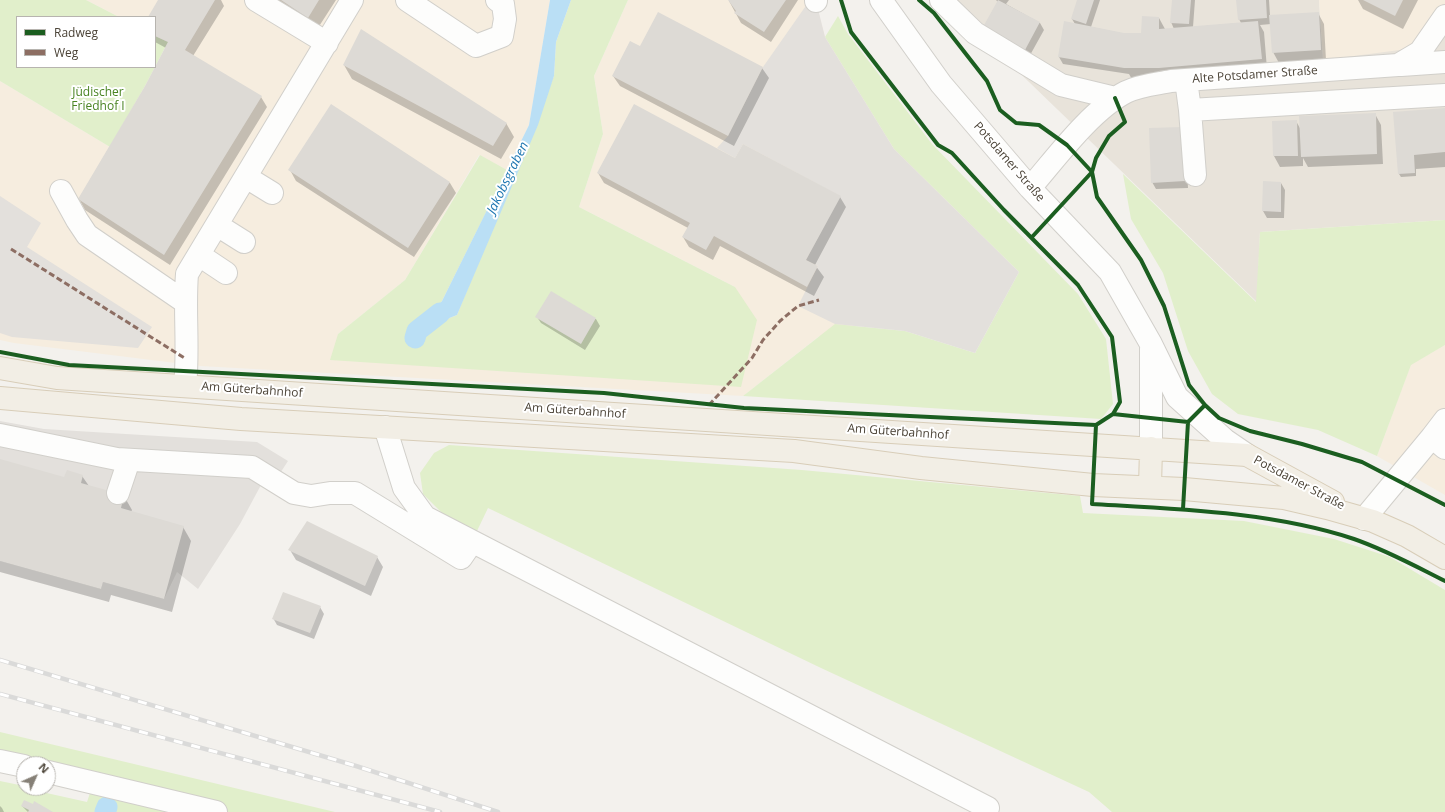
<!DOCTYPE html>
<meta charset="utf-8">
<style>
body{margin:0}
#map{position:relative;width:1445px;height:812px;overflow:hidden;background:#f3f1ed;font-family:"Open Sans",sans-serif}
canvas{display:block}
.legend{position:absolute;left:16px;top:16px;width:140px;height:52px;box-sizing:border-box;background:#fff;border:1px solid #b7b4af;margin:0;padding:5px 7px;list-style:none;font-size:12px;color:#4b4337}
.legend li{display:flex;align-items:center;gap:8px;height:20px}
.legend b{width:20px;border:1px solid #b7b4af}
.north{position:absolute;left:16px;top:756px;width:40px;height:40px;box-sizing:border-box;background:#fff;border:1px solid #b7b4af;border-radius:50%;rotate:45deg;font-size:11px;font-weight:700;line-height:16px;text-align:center;color:#4b4337}
.north::after{content:'';display:block;margin:auto;width:14px;height:18px;background:#868077;clip-path:polygon(50% 0,100% 100%,50% 72%,0 100%)}
</style>
<div id="map">
<canvas width="1445" height="812"></canvas>
<ul class="legend">
<li><b style="height:5px;background:#1b5e20"></b>Radweg</li>
<li><b style="height:5px;background:#8d6e63"></b>Weg</li>
</ul>
<div class="north">N</div>
</div>
<script>
const ctx = document.querySelector('canvas').getContext('2d');
ctx.lineJoin = 'round';
function paint(path, color) { ctx.fillStyle = color; ctx.fill(path, 'evenodd'); }
function strokePath(path, color, width, dash) { ctx.strokeStyle = color; ctx.lineWidth = width; ctx.lineCap = dash ? 'butt' : 'round'; ctx.setLineDash(dash || []); ctx.stroke(path); }
function drawText(font, color, halo, rows, align = 'center') {
  ctx.font = font + ' "Open Sans",sans-serif'; ctx.lineWidth = 4; ctx.setLineDash([]); ctx.textBaseline = 'middle'; ctx.strokeStyle = halo; ctx.fillStyle = color; for (const [text, x, y, turn = 0] of rows) {
    ctx.save(); ctx.translate(x, y); ctx.rotate((+turn || 0) * Math.PI / 180); ctx.textAlign = isNaN(turn) ? turn : align; if (halo) ctx.strokeText(text, 0, 0); ctx.fillText(text, 0, 0); ctx.restore();
  }
}
paint(new Path2D(`
 M944 0H1319L1323 59 1445 34V220L1260 232 1257 302Z`), '#e8e3da');
paint(new Path2D(`
 M86 0H550L529 125 507 170 479 155 405 280 338 334 735 287 579 207 603 134 594 76 628 0H815L825 37 894 149 1019 272 818 337 743 396 200 366 14 343 0 340V81L110 147 145 86 168 43 155 36V17H119Z
 M1319 0H1445V34L1438 45 1323 60Z
 M1445 345V495L1377 456 1411 364Z`), '#f6eddf');
paint(new Path2D(`
 M0 0H86L119 17H17V67H155V36L168 42 145 86 110 147 0 81Z
 M571 0H628L594 76 603 134 579 207 735 287 757 320 741 387 330 360 338 334 405 280 480 155 507 170 442 301 418 331 457 315 554 76 556 42Z
 M838 16 848 34 932 144 1078 294 1106 339 1113 404 1101 419 743 396 835 324 905 331 975 353 1019 272 894 149 825 37Z
 M1123 174 1256 302 1260 232 1445 220V345L1411 365 1377 456 1318 430 1238 414 1212 394 1188 351 1163 273 1131 219Z
 M449 445 802 470 1080 496 1083 513 1244 521 1334 539 1390 557 1445 590V812H1112L1089 792 821 668 488 508 477 531 444 515 423 494 420 473 434 453Z
 M0 732 335 812H0V781L24 786V788L87 802 96 775 0 753Z`), '#e1efcb');
paint(new Path2D(`
 M810 0 816 1 825 37 894 149 1019 272 975 353 905 331 835 324 798 306 818 266 806 260 840 196 743 144 735 158 717 148 728 136 763 67Z
 M0 196 41 223 27 247 152 327 138 348 12 337 0 333Z
 M0 421 44 429 257 442 288 461 275 481 261 485 240 524 198 589 177 572 164 599 103 582 101 589 0 561Z`), '#e3e0dc');
paint(new Path2D(`
 M550 0H571L556 42 554 76 538 125 457 315 417 331 442 301 529 125Z`), '#badff5');
paint(new Path2D(`
 M159 0H221L224 6 193 56 261 97 267 107 170 265 85 210 79 199 146 87 166 48 155 42V17H149Z
 M269 0H336L316 31Z
 M730 0H798L771 42 741 23 729 1Z
 M996 0H1009L1006 4 1040 23 1044 30 1029 57 988 34 998 2Z
 M1079 0H1100L1091 27 1125 34H1142L1159 18 1165 29H1174L1171 22 1173 0H1195L1193 27 1241 23 1239 19 1237 0H1269L1270 16 1318 13 1324 24 1326 60 1279 63 1273 52 1271 24 1260 25 1264 32 1267 69 1133 81 1129 74 1063 64 1059 57 1065 22 1075 24 1072 19Z
 M1358 0H1418L1403 29 1363 9Z
 M640 47 762 68 769 78 734 146 620 86 613 76Z
 M344 65 506 123 514 137 501 159 352 79Z
 M332 106 450 183 456 193 414 257 296 181 290 170Z
 M1445 109V167L1416 169V176L1401 177 1399 174Z
 M1375 114 1381 125 1383 164 1308 167 1303 158V166L1280 167 1274 156 1273 122 1296 121 1301 130Z
 M736 159 840 197 846 207 815 265 824 277 814 296 720 246 713 260 689 247 683 237 688 228 604 183 598 173Z
 M1187 165 1188 188 1156 189 1152 182Z
 M1281 183 1285 190 1284 218H1267L1263 211Z
 M537 317 596 319 600 326 585 350 541 323Z
 M0 460 65 479 82 476 89 486 124 496 132 510 131 512 183 527 191 541 172 612 111 595 109 602 0 572Z
 M290 550 377 557 383 567 371 596 296 560Z
 M320 607 324 614 314 639 277 625 273 618Z
 M0 806 2 808 4 812H0Z
 M22 806H33L51 812H28Z`), '#0003');
strokePath(new Path2D(`
 M415 338 417 331 440 313
 M105 812 107 807`), '#badff5', 21);
paint(new Path2D(`
 M158 0H215L185 50 262 96 164 255 78 199 145 86 168 42 155 36V17H148Z
 M281 0H319L308 18Z
 M728 0H786L764 32 734 13 736 11Z
 M998 0 1040 22 1025 50 983 27Z
 M1077 0H1094L1086 24 1071 19Z
 M1172 0H1191L1189 24 1170 23Z
 M1236 0H1266L1267 18 1238 20Z
 M1363 0H1403L1395 16Z
 M658 12 763 67 728 136 612 76 630 41 640 46Z
 M1319 12 1321 50 1272 53 1269 15Z
 M1142 16 1159 17V29L1258 21 1262 59 1159 68H1124L1058 57 1064 21 1124 33H1141Z
 M361 29 507 123 493 146 343 65Z
 M331 104 450 182 408 248 288 170Z
 M634 104 735 158 743 144 841 196 806 260 818 266 807 287 714 236 706 250 682 237 690 223 597 173Z
 M1445 108V152L1414 155 1415 173 1398 174 1393 112Z
 M1376 113 1377 154 1301 157 1299 116Z
 M1297 120 1298 156H1273L1272 121Z
 M1183 127 1185 181 1151 183 1149 128Z
 M1263 181 1281 182V212L1262 211Z
 M551 291 596 318 581 344 535 317Z
 M0 459 64 477 67 470 83 475 81 483 124 495 121 508 184 526 164 599 103 582 101 589 0 561Z
 M307 521 378 556 365 586 288 550Z
 M283 592 321 606 310 633 272 619Z
 M24 800 33 804 34 801 53 812H28L29 810 21 806Z`), '#dddad5');
const minor = new Path2D(`
 M256 0 327 43
 M407 0 476 46 502 36 505 19 503 4 497 0
 M881 0 941 84 1030 188 1110 272 1151 344 1177 397 1225 440 1247 455
 M941 0 975 33 1061 85 1115 98
 M816 1V0
 M1401 65 1445 62
 M1186 80 1190 110 1445 95
 M1190 110 1195 175
 M246 177 272 193
 M1030 188C1056 158 1091 110 1126 92 1140 85 1156 84 1171 81L1398 65 1420 52 1445 16
 M61 191 77 220 87 235 185 302
 M217 225 244 242
 M199 255 226 273
 M1151 349V448
 M185 386C189 349 184 311 187 274L352 0
 M385 427 404 488 425 517 988 808
 M0 435 117 459 252 467 294 493 311 496 330 493H355L461 558 472 542
 M1432 437 1445 420
 M118 493 129 460
 M1364 519 1432 437 1445 448
 M0 761 24 766
 M48 772 216 812`);
const major = new Path2D(`
 M0 368 57 378 1247 455 1333 502
 M0 398 241 419 794 451 921 468 1093 485 1184 489 1284 498 1327 508 1373 521 1407 536 1445 558
 M1150 487 1151 448`);
strokePath(minor, '#d1cfca', 24);
strokePath(major, '#d8cdb8', 24);
strokePath(minor, '#fdfdfc', 22);
strokePath(major, '#f2eee5', 22);
const rail = new Path2D(`
 M0 660 356 766 498 812
 M0 694 440 812`);
strokePath(rail, '#dadad9', 4.5);
strokePath(rail, '#fff', 3, [9]);
strokePath(new Path2D(`
 M11 249 186 359
 M709 405 752 358 763 340 780 321 798 306 819 300`), '#8d6e63', 3, [6, 3]);
strokePath(new Path2D(`
 M919 0 934 13 987 81 1000 110 1016 123 1039 125 1067 145 1092 172 1097 197 1141 260 1164 306 1189 385 1205 405 1219 418 1250 431 1302 444 1362 462 1445 505
 M1032 237 1092 172 1096 158 1109 136 1125 122 1115 98
 M0 352 69 365 604 393 744 408 1096 425 1113 414 1120 402 1112 337 1078 285 1004 210 952 153 938 145 851 32 841 0
 M1113 414 1188 422
 M1096 425 1092 504C1178 509 1272 512 1354 539 1386 550 1415 566 1445 581
 M1183 509 1188 422 1205 405`), '#1b5e20', 4);
drawText('12px', '#4b4337', '#fff', [
 ["Alte Potsdamer Straße",1255,75,-4],
 ["Potsdamer Straße",1009,162,49],
 ["Am Güterbahnhof",252,390,4],
 ["Am Güterbahnhof",575,411,4],
 ["Am Güterbahnhof",898,432,4],
 ["Potsdamer Straße",1299,483,28]
]);
drawText('12px', '#4a8423', '#fff', [
 ["Jüdischer",98,93],
 ["Friedhof I",98,107]
]);
drawText('italic 13px', '#2178b2', '#fff', [
 ["Jakobsgraben",508,178,-64]
]);
</script>
